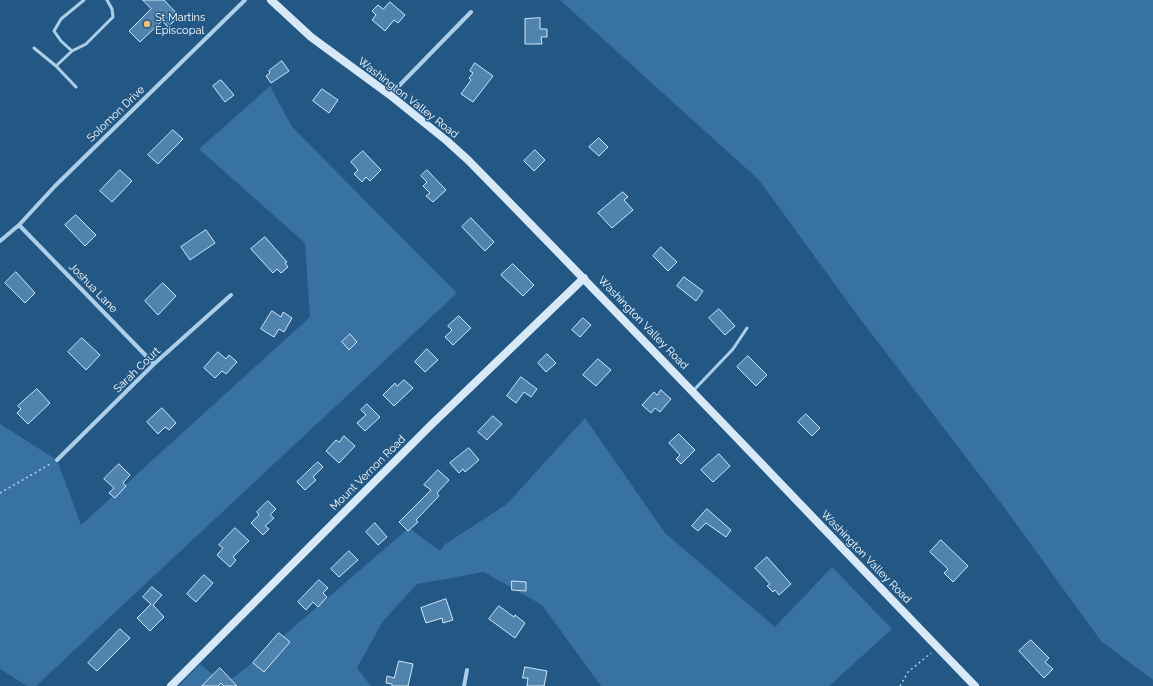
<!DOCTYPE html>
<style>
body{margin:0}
canvas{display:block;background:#235885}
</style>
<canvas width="1153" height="686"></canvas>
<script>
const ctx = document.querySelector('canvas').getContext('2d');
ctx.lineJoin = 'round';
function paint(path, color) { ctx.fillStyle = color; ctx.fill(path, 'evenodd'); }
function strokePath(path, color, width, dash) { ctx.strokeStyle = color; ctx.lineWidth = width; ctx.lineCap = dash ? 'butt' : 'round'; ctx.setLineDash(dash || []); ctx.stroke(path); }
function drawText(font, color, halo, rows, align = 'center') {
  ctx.font = font + ' Raleway,sans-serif'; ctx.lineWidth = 3; ctx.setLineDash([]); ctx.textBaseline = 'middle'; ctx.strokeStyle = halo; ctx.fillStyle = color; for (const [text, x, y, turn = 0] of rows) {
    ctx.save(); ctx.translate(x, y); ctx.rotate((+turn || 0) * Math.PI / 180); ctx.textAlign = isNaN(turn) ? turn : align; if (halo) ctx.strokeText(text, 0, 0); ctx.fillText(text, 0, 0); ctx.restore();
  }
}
paint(new Path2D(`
 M560 0H1153V680L1101 641 1001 503 858 316 759 180Z
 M270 86 292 127 457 293 36 686H27L0 669V424L57 460 81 525 310 317 305 243 199 149Z
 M585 418 665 533 775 627 832 567 892 629 829 686H601L542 605 484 572 417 584 383 621 357 668 371 686H179L200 664 224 684 245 669 409 528 440 551 444 545 507 504Z`), '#3772a2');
const building = new Path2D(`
 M143 0H164L179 16 168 27 162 21 140 42 129 31 151 9Z
 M390 2 405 15 398 23 394 20 385 31 372 20 376 15 372 11 378 5 383 9Z
 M540 18V29H547V37H541L542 44H525V19Z
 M282 61 289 71 271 83 266 76 270 73 269 71Z
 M475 63 493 76 473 102 461 94 471 80 469 78 473 73 470 71Z
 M221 80 234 95 225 102 213 86Z
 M322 89 338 100 329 113 313 101Z
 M173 130 183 139 158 164 148 155Z
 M599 138 608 147 599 156 589 147Z
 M535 150 545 160 534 171 524 161Z
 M363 151 381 170 370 181 366 177 362 182 354 174 358 170 351 162Z
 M120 170 132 181 112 202 100 191Z
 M427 170 446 190 433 202 426 196 430 193 423 186 427 182 421 176Z
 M623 192 628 197 624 200 633 210 612 228 598 213Z
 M76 215 96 235 85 246 65 225Z
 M471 218 494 242 485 251 462 227Z
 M206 230 215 243 190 260 181 247Z
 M265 237 287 262 285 263 288 267 281 273 277 269 273 273 251 249Z
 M661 247 677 262 668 271 653 256Z
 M513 264 534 285 523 296 501 275Z
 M16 272 35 293 25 303 5 283Z
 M684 277 703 291 696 301 677 286Z
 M163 283 176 296 158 315 145 301Z
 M719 309 735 326 725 335 709 318Z
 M272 311 281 317 283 312 292 318 284 332 279 329 274 337 261 329Z
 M459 316 471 328 453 345 445 337 452 330 448 326Z
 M583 318 591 325 580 337 572 330Z
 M350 334 357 342 349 350 342 342Z
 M82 338 100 355 86 370 68 352Z
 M427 349 438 360 425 372 415 362Z
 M218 352 226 359 229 355 237 362 226 374 222 371 215 378 204 368Z
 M547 354 556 363 546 372 538 363Z
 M748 356 767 375 756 386 737 367Z
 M598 359 611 370 596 386 583 375Z
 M521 377 537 389 531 397 524 392 516 403 507 396Z
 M404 380 413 388 394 406 383 395 395 383 397 386Z
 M37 389 50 403 28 424 17 413 21 409 18 406Z
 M661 390 671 399 660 412 655 408 651 413 642 405 654 392 657 395Z
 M367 404 380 417 365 431 357 423 366 415 361 410Z
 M162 408 176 423 169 430 165 427 158 434 147 422Z
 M806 414 820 428 812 436 798 422Z
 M493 416 502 424 487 440 478 432Z
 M679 434 695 450 681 464 676 459 680 455 669 443Z
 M344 436 355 446 339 463 326 451 336 440 339 442Z
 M469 448 479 460 465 472 463 469 459 473 450 463Z
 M719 454 730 466 713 482 701 470Z
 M318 462 323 467 313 477 316 480 305 490 297 482Z
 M119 464 130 475 123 483 126 486 115 498 109 493 114 488 104 479Z
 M438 470 449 480 437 493 439 496 416 520 418 522 408 531 399 522 431 490 424 485Z
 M268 501 276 509 270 515 274 518 265 526 269 529 263 535 251 523 259 515 257 512Z
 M707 509 731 530 726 537 706 523 698 531 692 526Z
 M375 523 387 537 378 545 366 532Z
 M235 528 249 541 233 557 236 560 230 567 217 555 223 548 219 545Z
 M941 540 968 566 953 582 944 573 948 569 930 552Z
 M349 551 358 560 339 577 331 569Z
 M767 557 791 584 779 595 775 590 773 592 767 586 770 584 755 568Z
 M204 575 213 583 196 602 187 594Z
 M319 580 328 588 323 593 327 597 318 607 313 602 306 610 298 602Z
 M512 581 526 582V591L512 590Z
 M152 587 162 595 153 605 164 617 150 631 137 618 151 604 143 597Z
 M446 599 453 620 443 623 442 618 426 623 421 608Z
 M499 606 514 617 515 615 525 623 515 638 489 619Z
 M120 629 130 638 97 671 88 663Z
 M279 633 290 642 264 672 253 663Z
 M1031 640 1049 658 1045 662 1053 669 1044 678 1019 651Z
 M399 661 413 664 408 686H392V684L386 683 387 676 394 678Z
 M525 667 547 671 544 686H527L528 678H523Z
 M220 668 237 686H224L221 683 218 686H202Z`);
paint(building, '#5084af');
strokePath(building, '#d0e6f7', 1);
strokePath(new Path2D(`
 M0 493 52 463
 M900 686 908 672 931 653`), '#accee9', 1.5, [2, 3]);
strokePath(new Path2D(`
 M84 0 61 19 54 31 61 41 72 51 86 44 113 17 112 9 107 0
 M34 48 56 66 72 51
 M56 66 76 87
 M693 391 733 349 747 328`), '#accee9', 3);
strokePath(new Path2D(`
 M390 95 471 12
 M19 225 154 364
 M0 241 19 225 55 186 245 0
 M57 460 154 364 231 295
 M464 686 467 670`), '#accee9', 4);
strokePath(new Path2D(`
 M271 0 311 37 390 95 447 141 468 160C639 334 806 511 975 686
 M171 686 431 425 584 278`), '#d7e8f7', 8);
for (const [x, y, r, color] of [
 [147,24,4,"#f4c06f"]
]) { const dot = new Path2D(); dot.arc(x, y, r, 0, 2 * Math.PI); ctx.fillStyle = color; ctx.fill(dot); strokePath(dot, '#235885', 1.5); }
drawText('11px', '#fff', '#235885', [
 ["St Martins",155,18],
 ["Episcopal",155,31]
], 'left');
drawText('11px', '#fff', '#235885', [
 ["Washington Valley Road",408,98,38],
 ["Solomon Drive",116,114,-44],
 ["Joshua Lane",93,288,46],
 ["Washington Valley Road",643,323,46],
 ["Sarah Court",137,370,-44],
 ["Mount Vernon Road",368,473,-45],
 ["Washington Valley Road",866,557,46]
]);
</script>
